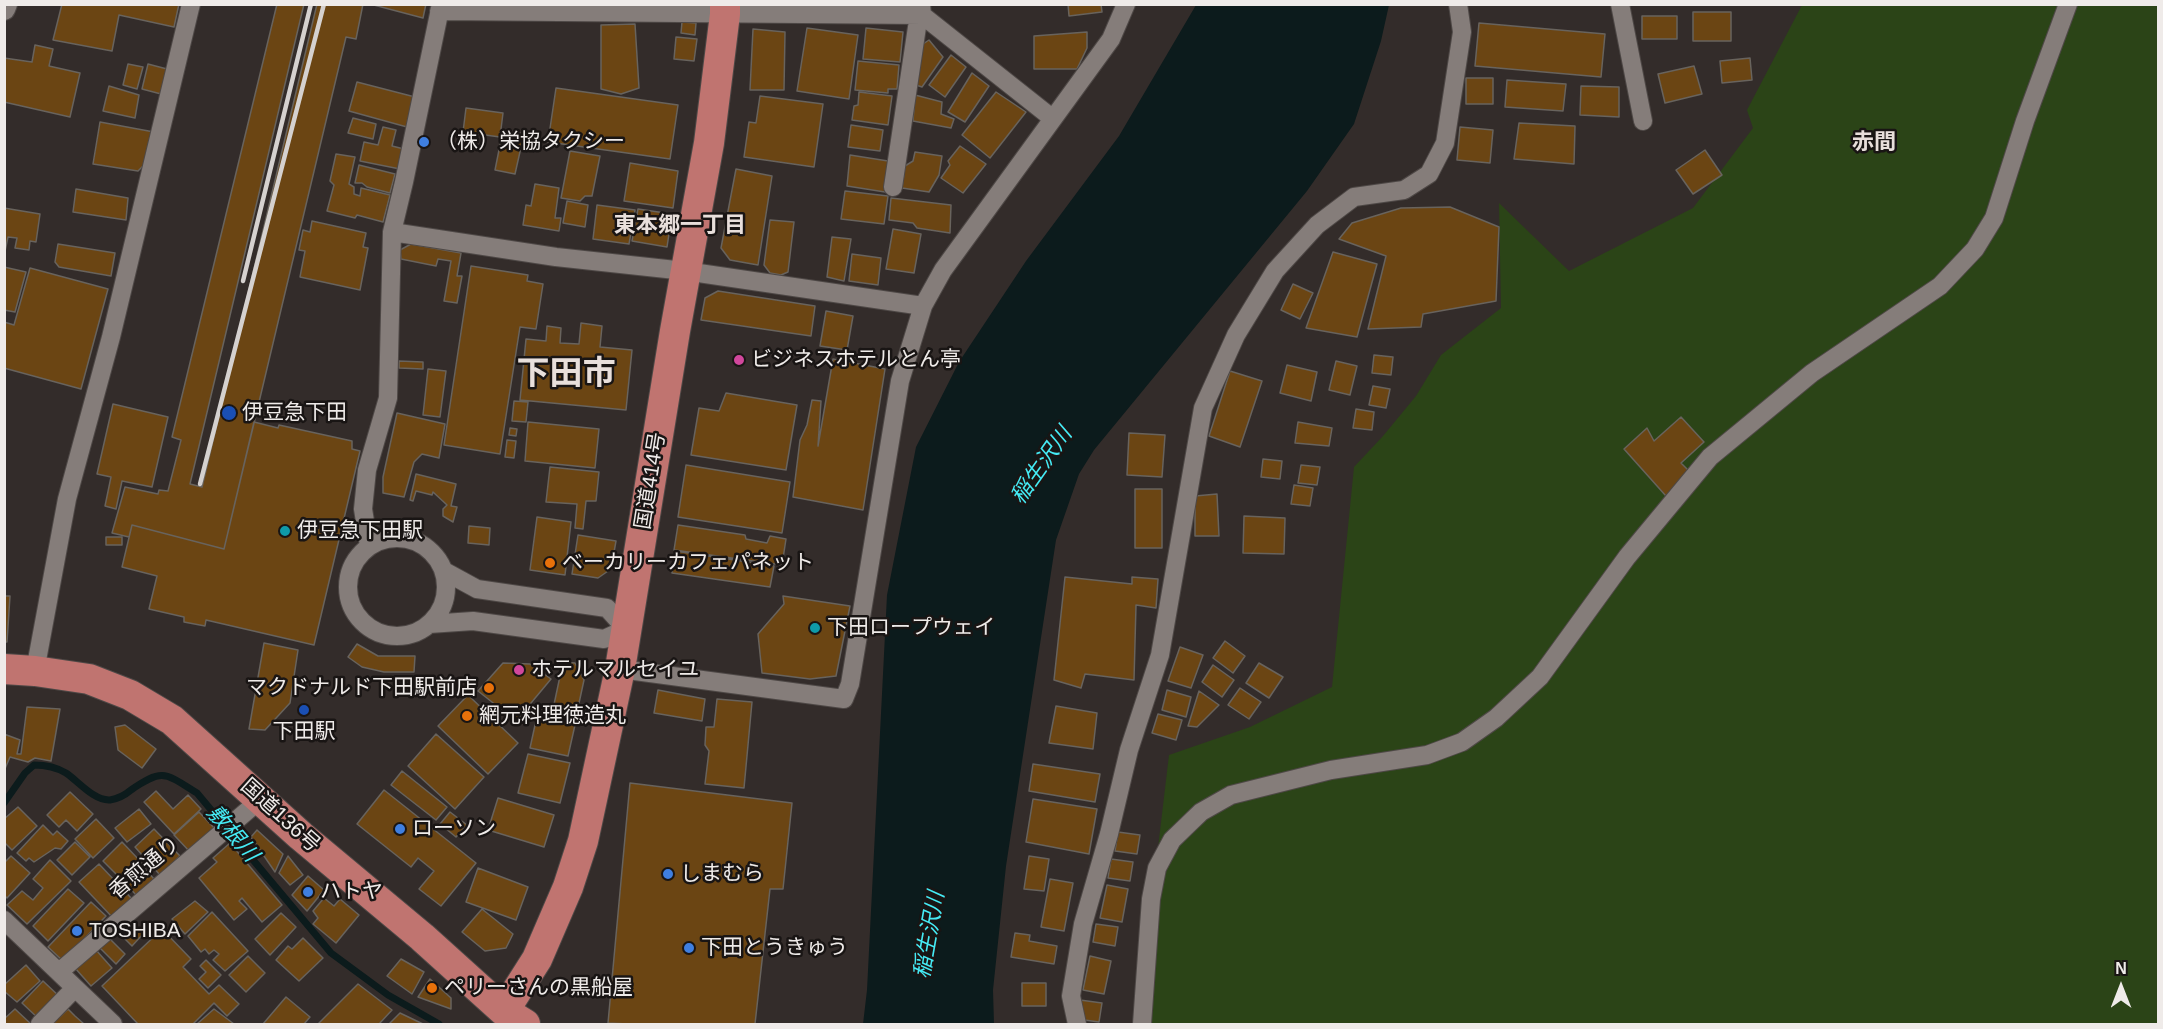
<!DOCTYPE html>
<meta charset="utf-8">
<style>
body{margin:0}
#map{position:relative;width:2163px;height:1029px;overflow:hidden;background:#332c2a;font-family:Arial,sans-serif}
canvas{display:block}
.frame{position:absolute;inset:0;border:6px solid #efebe9;pointer-events:none}
.north{position:absolute;left:2091px;top:957px;width:60px;height:60px;-webkit-text-stroke:4px #191514;paint-order:stroke;rotate:0deg;font-size:16px;font-weight:700;line-height:24px;text-align:center;color:#efebe9}
.north::after{content:'';display:block;margin:auto;width:21px;height:27px;background:#efebe9;clip-path:polygon(50% 0,100% 100%,50% 72%,0 100%)}
</style>
<div id="map">
<canvas width="2163" height="1029"></canvas>
<div class="frame"></div>
<div class="north">N</div>
</div>
<script>
const ctx = document.querySelector('canvas').getContext('2d');
ctx.lineJoin = 'round';
function paint(path, color) { ctx.fillStyle = color; ctx.fill(path, 'evenodd'); }
function strokePath(path, color, width, dash) { ctx.strokeStyle = color; ctx.lineWidth = width; ctx.lineCap = dash ? 'butt' : 'round'; ctx.setLineDash(dash || []); ctx.stroke(path); }
function drawText(font, color, halo, rows, align = 'center') {
  ctx.font = font + ' Arial,"Noto Sans JP",sans-serif'; ctx.lineWidth = 5; ctx.setLineDash([]); ctx.textBaseline = 'middle'; ctx.strokeStyle = halo; ctx.fillStyle = color; for (const [text, x, y, turn = 0] of rows) {
    ctx.save(); ctx.translate(x, y); ctx.rotate((+turn || 0) * Math.PI / 180); ctx.textAlign = isNaN(turn) ? turn : align; if (halo) ctx.strokeText(text, 0, 0); ctx.fillText(text, 0, 0); ctx.restore();
  }
}
paint(new Path2D(`
 M1802 5H2158V1024H1145L1157 856 1169 755 1250 727 1332 687 1354 467 1383 436 1416 396 1441 355 1501 308 1499 203 1569 271 1693 208 1753 128 1747 110Z`), '#2b4417');
paint(new Path2D(`
 M1196 5H1389L1381 41 1354 124 1307 191 1094 450 1079 474 1056 540 1006 866 993 990 994 1024H863L867 990 887 595 916 447 959 362 1026 261 1119 136Z`), '#0c1b1c');
strokePath(new Path2D(`
 M4 803 25 773 34 765C45 765 56 767 66 773 78 781 94 801 110 800 117 799 125 795 131 790 163 768 165 773 197 793L331 953 388 995 439 1024`), '#0c1b1c', 7);
const building = new Path2D(`
 M62 4H179L174 27 119 15 112 51 53 40Z
 M277 4H304L190 484 202 487 317 4H363L356 39 346 37 224 549 132 525 129 537 112 533 125 487 158 494 159 490 168 491 181 440 172 437Z
 M370 4H426L423 18Z
 M1068 4H1101L1102 12 1069 16Z
 M1693 12H1731V41H1693Z
 M1642 16H1677V39H1642Z
 M682 22 696 23 695 35 681 33Z
 M1479 23 1605 34 1601 77 1475 66Z
 M635 24 639 88 621 94 601 89V25Z
 M807 28 858 35 849 99 797 91Z
 M866 28 903 32 900 62 863 59Z
 M753 29 785 32 784 90H750Z
 M1087 32V48L1077 69H1034V36Z
 M676 37 697 39 694 61 674 59Z
 M929 40 943 57 922 87 916 85 923 44Z
 M35 45 53 49 49 66 80 73 70 117 4 102V58L32 62Z
 M951 55 966 67 945 97 929 85Z
 M1750 58 1752 80 1722 83 1720 61Z
 M858 61 899 65 897 89H888V93L855 90Z
 M128 64 143 67 137 89 123 85Z
 M148 64 167 69 161 94 142 89Z
 M1694 66 1702 94 1665 103 1658 74Z
 M972 73 989 86 965 122 948 112Z
 M1466 78H1493V104H1466Z
 M1507 80 1566 84 1563 111 1505 107Z
 M357 82 415 97 407 127 349 111Z
 M109 86 139 95 135 118 103 111Z
 M1581 86 1619 87V117L1580 115Z
 M556 88 678 105 670 159 548 142Z
 M859 92 892 96 888 125 852 120 854 106 858 105Z
 M996 92 1026 112 990 158 962 135Z
 M915 95 942 102 941 114 954 119 951 128 913 121Z
 M760 96 823 104 814 167 744 157 749 122 756 123Z
 M466 108 503 113 500 137 463 132Z
 M353 118 376 124 373 139 348 133Z
 M100 122 154 132 151 158 138 171 93 164Z
 M1519 123 1575 126 1574 164 1514 159Z
 M851 125 883 130 880 151 848 147Z
 M383 127 396 130 392 146 404 149 400 169 360 161 364 142 378 145Z
 M1460 127 1493 130 1490 163 1457 160Z
 M503 130 524 134 515 174 495 170Z
 M960 146 986 164 963 193 941 178 950 165 948 161Z
 M1705 150 1722 175 1693 194 1676 170Z
 M570 151 600 156 592 196H585L580 201 561 198Z
 M915 152 942 156 939 175 929 192 902 188 905 166 913 161Z
 M336 154 355 157 349 184 354 187V194L360 196 361 188 390 195 383 222 357 215 355 218 327 211 334 185 330 181Z
 M850 155 888 161 885 192 847 186Z
 M630 163 678 171 673 208 624 201Z
 M359 165 395 174 390 193 367 187 362 183H355Z
 M736 169 772 176 758 265 730 260 721 248Z
 M535 184 559 188 555 218H561L559 231 523 225 526 205 531 206Z
 M76 189 128 198 126 220 73 212Z
 M845 191 888 196 884 224 841 219Z
 M891 198 951 205 950 233 917 228 913 223 889 220Z
 M567 201 588 205 585 227 563 223Z
 M597 205 635 210 629 244 593 239Z
 M1450 207 1499 227 1496 301 1423 314 1421 327 1368 329 1386 256 1339 239 1352 223 1401 208Z
 M4 208 40 214 36 242 30 241 29 250 15 248 17 238 8 237 4 256Z
 M638 209 672 214 667 247 632 241Z
 M770 220 794 222 788 272 781 275 770 273 764 265Z
 M312 221 366 233 363 247 368 248 360 290 300 277 305 251 299 250 303 230 310 232Z
 M893 229 921 234 914 273 886 269Z
 M832 237 851 239 844 281 827 277Z
 M58 244 115 253 111 276 59 267 55 262Z
 M411 244 461 253 457 276H462L457 303 444 301 451 261 438 259 436 266 401 259 400 250Z
 M1333 252 1377 264 1357 337 1306 328Z
 M852 254 881 258 878 285 849 281Z
 M471 266 528 275 527 281 543 284 536 329 520 327 500 454 444 445Z
 M4 267 26 272 15 312 4 310Z
 M30 268 108 289 81 389 4 368V322L14 325Z
 M1293 284 1313 293 1300 319 1281 310Z
 M718 291 815 306 811 336 701 320 705 298Z
 M826 311 853 316 847 350 820 346Z
 M581 323 602 326 600 347 632 350 626 410 520 400 526 339 546 341 547 326 561 328 560 343 579 344Z
 M1374 355 1393 357 1391 375 1372 373Z
 M833 359 885 369 863 510 793 497 800 440 807 425 812 400 821 401 818 446Z
 M399 361 423 362V369L399 368Z
 M1336 361 1357 366 1350 395 1329 390Z
 M1287 365 1317 372 1311 401 1280 393Z
 M428 369 446 371 440 417 423 415Z
 M1230 371 1262 381 1240 447 1209 436Z
 M1373 386 1390 389 1386 408 1369 405Z
 M726 393 797 405 786 470 691 455 699 408 719 411Z
 M514 401 528 402 526 422 512 421Z
 M113 404 168 417 152 487 122 481 116 509 105 506 111 477 97 474Z
 M1356 409 1374 412 1372 430 1353 428Z
 M397 413 445 424 439 458 422 454 414 462 404 497 383 493V477Z
 M1681 417 1704 442 1681 463 1691 473 1666 496 1624 449 1647 428 1654 441Z
 M254 422 278 428 279 425 352 441V449L360 451 314 645 206 620 205 626 184 622V617L149 609 157 576 122 567 132 525 224 549Z
 M528 422 599 429 595 468 525 461Z
 M1298 422 1332 428 1329 446 1295 443Z
 M510 428 517 429 516 436 509 435Z
 M1129 433 1165 435 1162 477 1127 475Z
 M507 440 516 441 514 458 505 457Z
 M1263 459 1282 461 1280 479 1261 477Z
 M686 465 790 482 782 533 678 517Z
 M1301 465 1320 467 1317 485 1298 483Z
 M550 467 599 472 596 501H586L583 529 575 528 577 504 546 502Z
 M416 474 456 484 451 506 457 507 453 522 443 516V509L447 505 433 492 432 495 416 491 413 501 410 500Z
 M1294 485 1313 488 1310 506 1291 504Z
 M1135 489H1162V548H1135Z
 M1217 494 1219 536H1195V496Z
 M1244 516 1285 518 1284 554 1243 553Z
 M537 517 571 522 565 575 530 570Z
 M678 525 745 535 746 539 767 543 770 536 786 539 782 565 674 550Z
 M469 526 490 528 489 545 468 543Z
 M578 535 616 541 611 569 598 578 572 574Z
 M106 537H122V545H106Z
 M675 551 774 566 770 587 672 573Z
 M1065 577 1132 584V577L1158 579 1156 608 1136 605 1134 680 1085 674 1081 688 1054 680Z
 M4 596H10L7 642H4Z
 M783 596 850 606 836 676 810 679 762 673 758 634 784 604Z
 M1225 641 1245 656 1233 673 1213 658Z
 M264 643 298 650 290 703 265 730 249 729Z
 M357 644 378 656H415L414 672H384L362 667 348 657Z
 M1180 647 1203 655 1191 688 1168 681Z
 M563 662 575 663 584 680 576 717 552 714Z
 M503 663 530 664 551 679 516 721 478 691Z
 M1259 663 1283 677 1269 698 1246 683Z
 M1213 665 1234 680 1222 697 1202 682Z
 M1240 688 1261 702 1249 719 1228 705Z
 M658 690 705 699 702 721 654 713Z
 M1167 690 1191 697 1186 717 1162 710Z
 M1199 691 1219 705 1197 727 1188 726Z
 M468 695 518 743 488 774 438 726Z
 M717 699 752 702 744 788 705 784 709 751 705 745 706 727H714Z
 M1056 706 1097 713 1093 749 1049 743Z
 M27 707 60 709 51 761 35 758 28 762 10 757 4 771V734L20 740 17 754H21Z
 M1158 714 1182 720 1176 740 1152 733Z
 M537 716 575 725 568 756 530 748Z
 M125 725 156 749 142 768 118 750 115 727Z
 M436 734 484 777 455 809 408 766Z
 M528 754 570 763 560 803 518 793Z
 M1033 764 1100 774 1095 802 1029 791Z
 M402 771 447 807 436 820 391 785Z
 M630 783 792 803 783 889H770L755 1024H628L608 1023Z
 M384 790 476 863 441 906 419 889 434 871 418 858 411 867 357 824Z
 M156 791 173 809 188 795 201 809 174 834 144 802Z
 M70 792 93 814 77 831 66 820 59 827 47 815Z
 M498 798 554 815 544 847 488 830Z
 M1033 799 1097 809 1089 854 1026 842Z
 M18 807 37 826 12 850 4 842V819Z
 M139 809 151 824 127 842 115 828Z
 M199 812 216 830 191 853 174 835Z
 M450 812 467 825 456 837 440 824Z
 M96 819 114 838 93 858 75 839Z
 M43 825 53 835 57 831 68 841 61 849 55 848 34 862 29 858 26 861 17 853Z
 M154 829 180 856 160 875 135 847Z
 M257 830 283 854 275 872 251 837Z
 M1118 832 1140 835 1137 854 1115 851Z
 M75 842 90 857 72 875 57 860Z
 M122 842 142 863 123 881 103 861Z
 M230 843 282 905 262 922 242 898 239 901 247 909 234 920 199 878 217 862 213 858Z
 M11 856 30 873 7 898 4 895V863Z
 M288 856 303 875 290 885 279 873Z
 M1029 856 1049 859 1044 891 1024 889Z
 M1111 859 1133 862 1130 881 1108 878Z
 M50 860 71 881 27 924 7 905 22 891 33 900 43 888 33 879Z
 M99 864 133 900 114 919 79 882Z
 M144 868 155 880 137 896 126 884Z
 M478 868 528 887 516 920 466 902Z
 M308 876 324 890 307 911 292 895Z
 M1050 879 1073 883 1064 931 1041 927Z
 M1107 885 1128 889 1122 922 1100 918Z
 M68 889 84 903 48 941 33 926Z
 M324 898 334 906 340 899 359 915 336 943 313 924 318 918 313 911Z
 M195 901 208 912 185 934 172 919Z
 M91 902 106 916 63 961 48 947Z
 M482 909 513 934 506 948 485 951 462 932Z
 M212 912 248 951 225 971 213 960 219 954 214 950 209 954 205 949 201 952 188 936Z
 M281 913 296 927 270 955 255 939Z
 M1096 924 1118 927 1115 946 1093 942Z
 M133 925 143 934 132 946 122 936Z
 M162 929 191 959 183 967 209 994 219 985 239 1004 227 1016 214 1003 193 1024H138L102 986Z
 M1015 933 1030 935 1029 941 1057 946 1054 964 1011 957Z
 M109 938 125 954 116 964 99 947Z
 M303 938 323 958 299 981 276 960 288 946 292 949Z
 M96 950 112 968 91 986 75 968Z
 M248 956 265 973 246 992 229 975Z
 M1090 956 1111 961 1104 994 1083 990Z
 M401 959 424 972 412 994 387 976Z
 M206 960 221 975 208 988 199 979 206 972 200 966Z
 M26 965 40 981 17 1002 4 991V985Z
 M430 979 451 998V1009L418 997Z
 M43 981 61 998 40 1020 22 1003Z
 M1022 983H1046V1006H1022Z
 M358 984 392 1010 379 1024H318Z
 M286 997 310 1017 304 1024H263Z
 M1080 1000 1102 1003 1099 1022 1077 1019Z
 M15 1009 31 1024H4V1019Z
 M68 1009 75 1016 84 1024H52Z
 M214 1009 234 1024H197Z
 M400 1013 423 1024H389Z`);
paint(building, '#6b4513');
strokePath(building, '#68635d', 1.5);
const minor = new Path2D(`
 M1620 4 1643 121
 M439 11 922 15 1052 118
 M893 187 917 27 922 15 921 4
 M392 232 556 257 685 271 923 306
 M348 587a49 49 0 1 1 98 0a49 49 0 1 1-98 0Z
 M369 546 363 509 367 470 388 398 392 232 404 182 441 4
 M429 624 473 621 604 639 626 629 607 608 477 589 444 571
 M620 669 844 699 850 684 900 381 923 306 943 270 1111 39 1126 4
 M35 671 67 499 111 337 191 4
 M4 920 113 1024
 M59 972 261 799
 M40 1024 75 988
 M1077 1024 1071 996 1083 924 1109 834 1129 750 1160 655 1203 408 1236 335 1275 271 1317 225 1354 197 1404 190 1429 174 1445 143 1462 32 1458 4
 M1142 1024 1151 899 1157 868 1172 840 1201 812 1231 795 1331 770 1427 755 1462 742 1496 718 1540 677 1627 557 1710 457 1812 373 1940 286 1975 249 1994 218 2025 121 2068 4`);
const tertiary = new Path2D(`
 M4 9 6 4`);
const trunk = new Path2D(`
 M4 669 35 671 89 679 130 695 172 720 301 836 422 937 504 1011 525 1024
 M504 1011 537 959 568 887 583 841 594 790 620 669 675 331 709 143 725 14V4`);
strokePath(minor, '#4e4846', 20);
strokePath(tertiary, '#4e4846', 24);
strokePath(trunk, '#4e4846', 32);
strokePath(minor, '#857d7a', 18);
strokePath(tertiary, '#857d7a', 22);
strokePath(trunk, '#c07470', 30);
strokePath(new Path2D(`
 M243 281 311 4
 M200 484 324 4`), '#d5d1cf', 4.5);
for (const [x, y, r, color] of [
 [424,142,6,"#3f7fe0"],
 [739,360,6,"#d1479c"],
 [229,413,8,"#1a4fb4"],
 [285,531,6,"#0f9aa8"],
 [550,563,6,"#e8710a"],
 [815,628,6,"#0f9aa8"],
 [519,670,6,"#d1479c"],
 [489,688,6,"#e8710a"],
 [304,710,6,"#1a4fb4"],
 [467,716,6,"#e8710a"],
 [400,829,6,"#3f7fe0"],
 [668,874,6,"#3f7fe0"],
 [308,892,6,"#3f7fe0"],
 [77,931,6,"#3f7fe0"],
 [689,948,6,"#3f7fe0"],
 [432,988,6,"#e8710a"]
]) { const dot = new Path2D(); dot.arc(x, y, r, 0, 2 * Math.PI); ctx.fillStyle = color; ctx.fill(dot); strokePath(dot, '#191514', 2); }
drawText('21px', '#efebe9', '#191514', [
 ["（株）栄協タクシー",436,142],
 ["ビジネスホテルとん亭",751,360],
 ["伊豆急下田",242,413],
 ["伊豆急下田駅",297,531],
 ["ベーカリーカフェパネット",562,563],
 ["下田ロープウェイ",827,628],
 ["ホテルマルセイユ",531,670],
 ["マクドナルド下田駅前店",477,688,"right"],
 ["網元料理徳造丸",479,716],
 ["下田駅",304,732,"center"],
 ["ローソン",412,829],
 ["しまむら",680,874],
 ["ハトヤ",320,892],
 ["TOSHIBA",89,931],
 ["下田とうきゅう",701,948],
 ["ペリーさんの黒船屋",444,988]
], 'left');
drawText('21px', '#efebe9', '#191514', [
 ["国道414号",651,481,-81],
 ["国道136号",280,816,42],
 ["香煎通り",145,868,-40]
]);
drawText('bold 22px', '#e8dfdb', '#191514', [
 ["赤間",1874,143],
 ["東本郷一丁目",680,226]
]);
drawText('italic 22px', '#45ebf5', '#191514', [
 ["稲生沢川",1042,466,-55],
 ["敷根川",232,834,50],
 ["稲生沢川",930,935,-80]
]);
drawText('bold 33px', '#e8dfdb', '#191514', [
 ["下田市",566,375]
]);
</script>
